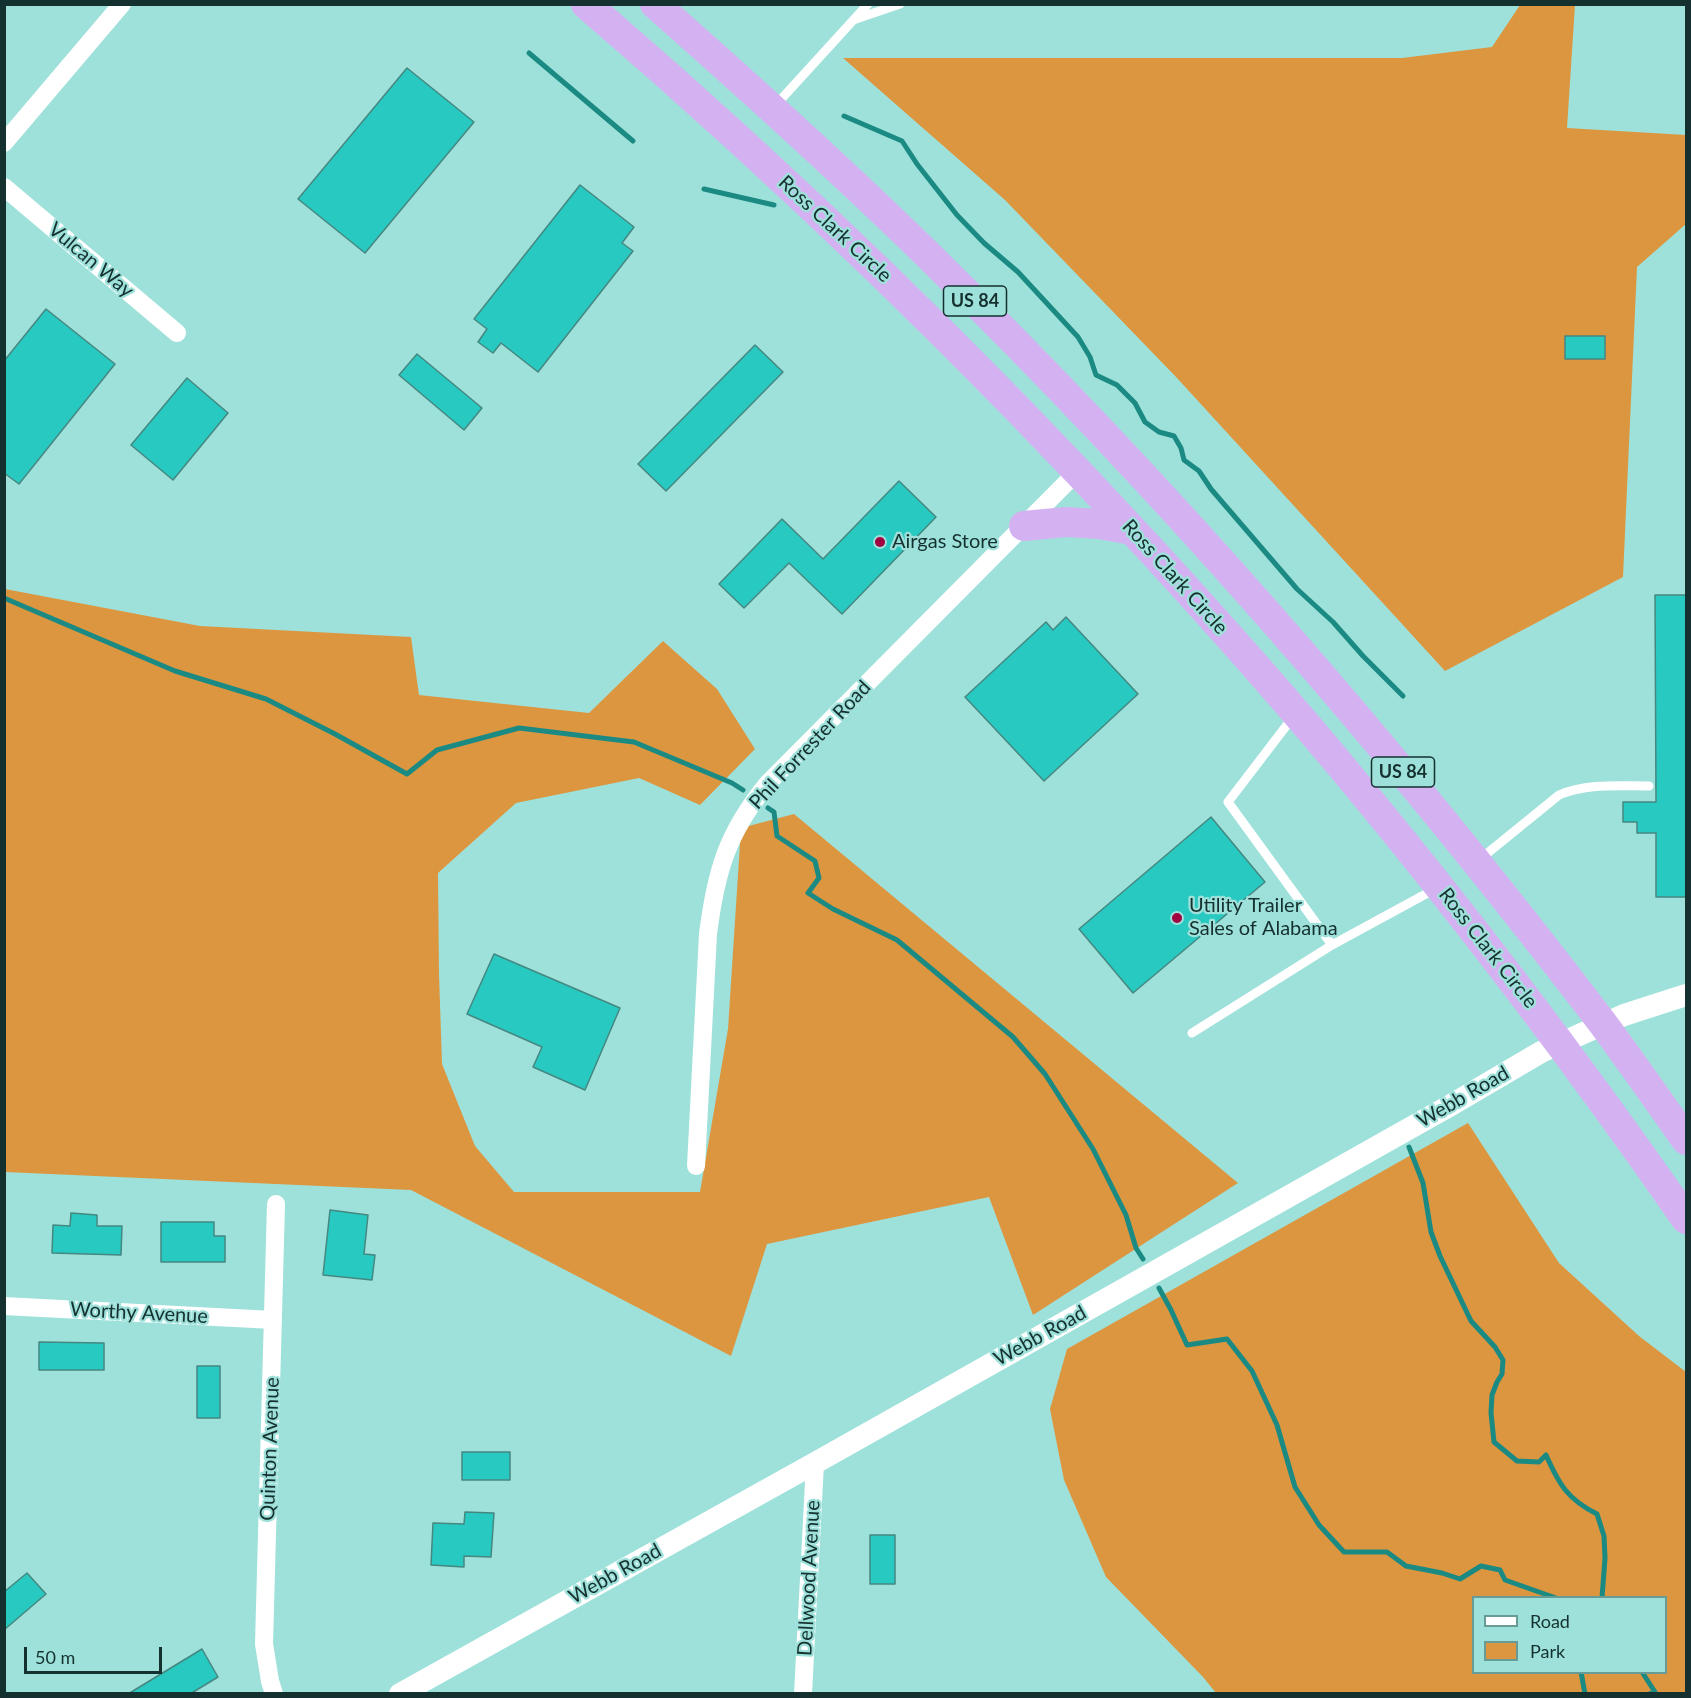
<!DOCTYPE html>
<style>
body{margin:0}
#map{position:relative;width:1691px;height:1698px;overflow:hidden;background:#9ee1da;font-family:Lato,sans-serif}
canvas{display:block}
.frame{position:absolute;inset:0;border:6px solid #15312f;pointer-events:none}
.legend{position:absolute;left:1472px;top:1596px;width:195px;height:78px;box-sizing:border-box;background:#9ee1da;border:2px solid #679b96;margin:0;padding:8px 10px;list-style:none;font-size:18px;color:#15312f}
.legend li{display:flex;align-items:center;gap:12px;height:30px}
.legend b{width:30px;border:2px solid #679b96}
.scale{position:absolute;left:24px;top:1647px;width:138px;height:27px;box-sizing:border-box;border:3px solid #15312f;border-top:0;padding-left:8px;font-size:18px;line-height:21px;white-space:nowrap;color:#15312f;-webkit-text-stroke:4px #9ee1da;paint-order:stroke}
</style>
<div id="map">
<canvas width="1691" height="1698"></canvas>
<div class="frame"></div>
<ul class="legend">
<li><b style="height:8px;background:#fff"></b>Road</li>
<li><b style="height:16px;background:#dd9640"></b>Park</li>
</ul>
<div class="scale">50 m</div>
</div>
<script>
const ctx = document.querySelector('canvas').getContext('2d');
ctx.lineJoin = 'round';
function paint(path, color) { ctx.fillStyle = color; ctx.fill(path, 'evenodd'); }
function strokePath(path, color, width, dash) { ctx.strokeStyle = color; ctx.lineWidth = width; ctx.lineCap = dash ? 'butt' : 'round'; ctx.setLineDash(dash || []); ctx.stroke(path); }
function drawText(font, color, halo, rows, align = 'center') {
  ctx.font = font + ' Lato,sans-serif'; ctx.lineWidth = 4.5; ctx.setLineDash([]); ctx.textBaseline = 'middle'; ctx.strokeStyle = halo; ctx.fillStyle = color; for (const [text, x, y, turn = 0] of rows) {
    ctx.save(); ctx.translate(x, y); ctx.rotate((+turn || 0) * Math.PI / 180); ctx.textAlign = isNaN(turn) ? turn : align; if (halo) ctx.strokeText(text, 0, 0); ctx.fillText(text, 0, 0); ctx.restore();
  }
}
paint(new Path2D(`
 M1520 5H1575L1567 128 1686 135V224L1637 267 1623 577 1445 671 1177 378 1005 200 843 58H1402L1492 47Z
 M5 589 200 626 411 637 419 695 589 713 663 641 717 689 755 749 700 805 639 778 516 803 438 873 439 974 442 1064 475 1146 514 1192H700L728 1029 741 828 794 814 1238 1183 1033 1315 989 1197 767 1244 731 1356 411 1190 5 1172Z
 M1468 1123 1559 1263 1639 1336 1686 1372V1693H1216L1203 1677 1106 1577 1064 1480 1050 1409 1067 1349ZM1474 1598H1666V1672H1474Z`), '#dd9640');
strokePath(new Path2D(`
 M529 53 633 141
 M844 116 902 141 917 164 957 215 984 243 1018 272 1078 337 1090 357 1096 375 1117 385 1135 403 1145 422 1159 432 1174 436 1181 448 1184 460 1199 471 1211 489 1297 589 1333 622 1363 656 1403 696
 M704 189 774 205
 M4 598 175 671 266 699 335 734 407 774 437 750 519 728 634 742 732 783 743 790
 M768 808 774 812 777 836 815 861 819 878 808 893 833 909 897 940 1013 1037 1045 1074 1093 1149 1126 1215 1136 1248 1143 1259
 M1409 1147 1423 1183 1431 1232 1440 1256 1471 1321 1495 1347 1503 1360 1502 1374 1497 1382 1492 1395 1491 1413 1494 1442 1517 1461 1539 1462 1546 1455C1559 1484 1567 1499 1597 1514L1604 1536 1605 1558 1602 1598
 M1159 1288 1171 1310 1187 1345 1227 1339 1252 1371 1277 1425 1295 1487 1319 1525 1344 1552H1387L1406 1566 1442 1573 1460 1579 1481 1566 1500 1570 1505 1580 1556 1598
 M1581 1672 1585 1694
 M1642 1672 1655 1692 1649 1694`), '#1a8a83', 5);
const building = new Path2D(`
 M407 68 474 122 365 253 298 199Z
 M580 185 634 227 622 243 633 251 538 372 501 343 493 353 478 342 487 329 474 319Z
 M46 309 115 364 19 484 4 473V361Z
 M1565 336H1605V359H1565Z
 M755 345 783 372 666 491 638 464Z
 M417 354 482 408 464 430 399 375Z
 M187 378 228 413 173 480 131 445Z
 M899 481 936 517 842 614 789 563 744 608 719 584 782 519 823 559Z
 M1655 595H1686V897H1656V833H1637V822H1623V802H1656Z
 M1066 617 1138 694 1044 781 965 697 1046 622 1053 630Z
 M1211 817 1265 882 1133 993 1079 929Z
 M494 954 620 1008 585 1090 533 1067 542 1047 467 1014Z
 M330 1210 368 1215 364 1254 375 1255 372 1280 323 1275Z
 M71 1213 97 1215V1226H122L121 1255 52 1253 53 1225 70 1226Z
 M161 1222H214V1236H225V1262H161Z
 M39 1342 104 1343V1370H39Z
 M197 1366H220V1418H197Z
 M462 1452H510V1480H462Z
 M465 1512 494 1513 491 1557 464 1556V1567L431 1565 433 1523 464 1524Z
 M870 1535H895V1584H870Z
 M27 1573 46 1594 4 1630V1592Z
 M202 1649 218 1677 190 1694H128Z`);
paint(building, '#28c9c0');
strokePath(building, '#458781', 1.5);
strokePath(new Path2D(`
 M856 19 900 4
 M774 107 868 4
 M1293 717 1228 802 1332 945
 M1479 860 1559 795C1586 783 1620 786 1649 786
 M1192 1033 1332 945 1435 889`), '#fff', 9);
strokePath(new Path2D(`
 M4 143 122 4
 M4 187 177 333
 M696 1166 708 934C716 871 727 833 768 783L1078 471
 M4 1306 273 1320
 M274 1694 270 1681 264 1644 276 1204
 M803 1694 815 1463`), '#fff', 18);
strokePath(new Path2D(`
 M400 1694 815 1463 1451 1105 1541 1052 1624 1015 1686 995`), '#fff', 22);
strokePath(new Path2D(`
 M586 4C785 175 973 356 1150 549 1217 622 1283 696 1346 772 1466 916 1579 1065 1686 1219
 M655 4C748 86 840 169 928 255 1171 493 1394 750 1601 1021 1630 1060 1658 1100 1686 1140
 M1024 526 1066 522 1099 524 1132 530`), '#d4b2f2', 30);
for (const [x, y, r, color] of [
 [880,542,6,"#9f0141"],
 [1177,918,6,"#9f0141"]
]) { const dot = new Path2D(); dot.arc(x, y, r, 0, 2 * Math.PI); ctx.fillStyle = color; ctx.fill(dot); strokePath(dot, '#9ee1da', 2); }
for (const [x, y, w] of [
 [975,301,63],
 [1403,772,63]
]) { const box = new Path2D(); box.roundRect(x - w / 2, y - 15, w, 30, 4.5); ctx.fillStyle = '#9ee1da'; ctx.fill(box); strokePath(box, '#15312f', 1.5); }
drawText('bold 18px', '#15312f', null, [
 ["US 84",975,301],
 ["US 84",1403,772]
]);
drawText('20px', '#15312f', '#9ee1da', [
 ["Ross Clark Circle",835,229,43],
 ["Vulcan Way",91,260,40],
 ["Ross Clark Circle",1175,577,48],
 ["Phil Forrester Road",810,745,-47],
 ["Ross Clark Circle",1488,948,52],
 ["Webb Road",1463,1097,-30],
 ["Worthy Avenue",139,1313,3],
 ["Webb Road",1040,1336,-29],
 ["Quinton Avenue",270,1449,-88],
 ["Webb Road",615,1574,-29],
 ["Dellwood Avenue",809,1578,-87]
]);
drawText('20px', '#15312f', '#9ee1da', [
 ["Airgas Store",892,542],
 ["Utility Trailer",1189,906],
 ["Sales of Alabama",1189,929]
], 'left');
</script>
